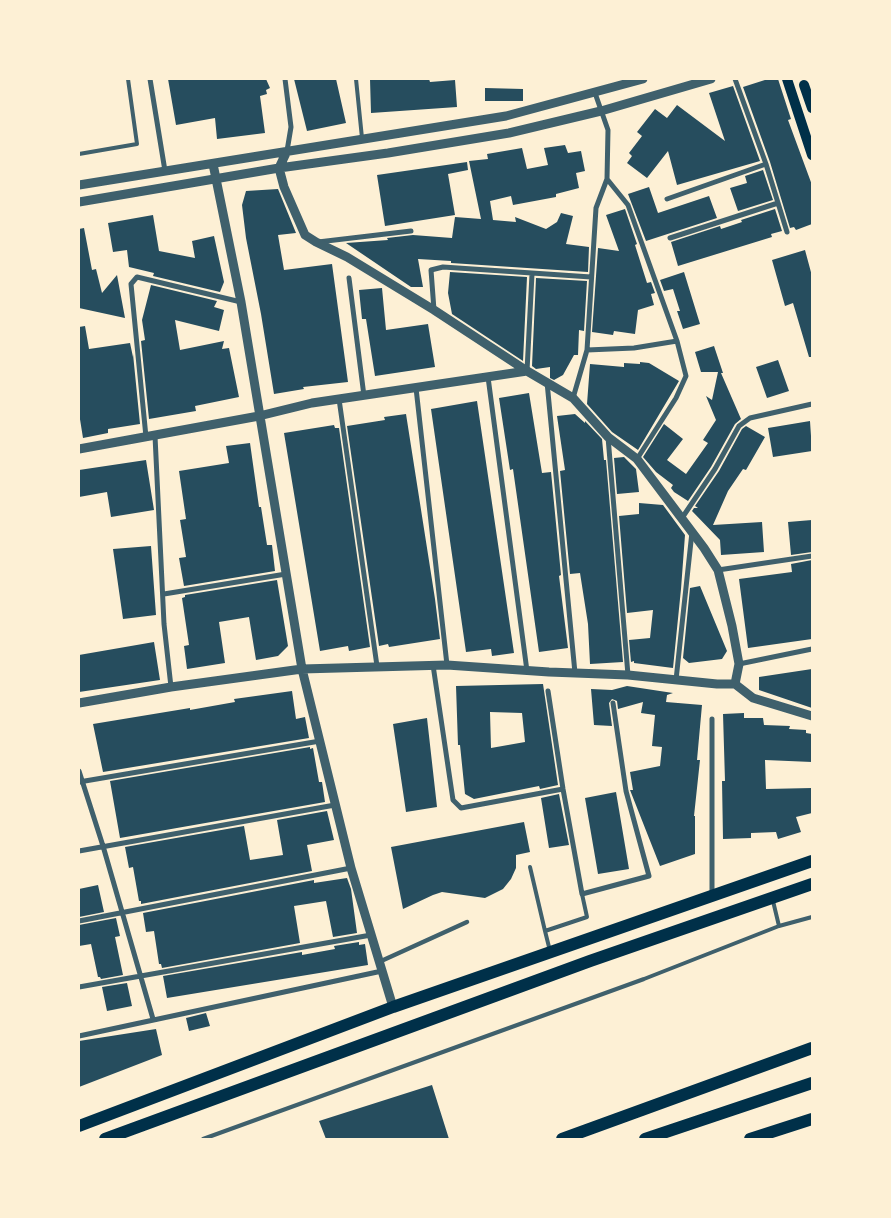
<!DOCTYPE html>
<style>
body{margin:0}
#map{position:relative;width:891px;height:1218px;overflow:hidden;background:#fdf0d5;font-family:"Roboto Condensed",sans-serif}
canvas{display:block}
.frame{position:absolute;inset:0;border:80px solid #fdf0d5;pointer-events:none}
</style>
<div id="map">
<canvas width="891" height="1218"></canvas>
<div class="frame"></div>
</div>
<script>
const ctx = document.querySelector('canvas').getContext('2d');
ctx.lineJoin = 'round';
function paint(path, color) { ctx.fillStyle = color; ctx.fill(path, 'evenodd'); }
function strokePath(path, color, width, dash) { ctx.strokeStyle = color; ctx.lineWidth = width; ctx.lineCap = dash ? 'butt' : 'round'; ctx.setLineDash(dash || []); ctx.stroke(path); }
paint(new Path2D(`
 M168 79H266L270 88 266 90 267 94 260 96 265 133 217 139 215 118 176 125Z
 M294 79H336L346 123 307 131Z
 M370 79H429L430 82 455 80 457 107 371 113Z
 M768 79H778L791 119 788 120 812 185V224L796 230 794 227 790 228 770 162 743 87Z
 M733 86 760 161 677 185 668 151 647 178 627 163 632 156 629 153 642 136 637 132 655 109 667 118 677 105 725 141 709 93Z
 M485 88 523 89V101H485Z
 M565 145 568 153 581 151 585 171 576 173 579 188 556 194V197L513 205 511 196 490 201 493 220 516 222 515 217 546 229 557 222 561 213 573 216 566 244 589 247 588 272 451 263V261L418 259 423 287H411L346 243 388 240 387 238 413 235 452 238 455 217 481 219 469 161 488 159 487 154 522 148 527 169 548 165 544 148Z
 M467 162 468 170 448 174 455 215 385 226 377 175Z
 M763 170 773 200 738 211 730 188 747 183 745 176Z
 M649 187 658 213 709 196 717 218 646 241 628 194Z
 M278 189 296 233 278 235 284 270 332 264 348 382 303 387 304 389 274 394 261 314 246 238 242 205 246 191Z
 M625 209 637 244 635 245 647 283 651 282 655 293 651 294 654 305 638 310 635 334 614 331 613 335 592 332 598 248 619 251 606 215Z
 M775 209 782 231 771 234 772 237 678 266 671 242 720 226 721 229 742 222 741 220Z
 M153 215 159 251 195 258 192 241 214 236 224 282 220 292 153 276 154 273 129 267 127 250 113 252 108 223Z
 M84 228 92 270 96 269 102 293 117 275 125 318 79 308V229Z
 M805 250 812 276V357H809L793 303 785 306 772 260Z
 M450 272 527 277 523 361 452 314 448 293Z
 M684 272 700 324 683 329 677 311H680L673 289 664 291 660 280Z
 M536 278 587 281 584 331 579 330 578 355H574L563 375 554 380 550 378V367L536 369 532 366Z
 M151 285 217 301 214 307 224 310 219 331 175 320 180 350 224 341 222 349 229 348 239 397 195 406 196 411 149 419 141 341 145 340 142 320Z
 M382 288 386 330 428 324 435 367 375 376 366 319H362L359 290Z
 M85 326 89 349 130 343 133 357V354L140 424 108 429V433L83 438 79 413V327Z
 M714 346 723 373H721L741 419 735 424 711 467 688 501 674 492 671 488 673 485 656 472 643 457 664 424 683 439 667 460 686 474 708 443 703 440 716 420 706 396 712 400 718 372H701L695 352Z
 M778 360 789 391 767 398 756 367Z
 M640 362 649 363 679 381 638 450 612 432 587 404 590 364 624 367V363L640 364Z
 M529 393 542 473 551 472 561 575 559 576 568 648 539 652 513 469 510 470 499 398Z
 M477 401 514 653 492 656 491 649 466 652 431 409Z
 M406 414 435 599 440 639 389 647 388 644 379 646 347 426 385 420 384 417Z
 M575 414 585 423V421L602 439 604 460H606L623 662 590 664 588 624 580 573 570 574 560 471 565 470 557 416Z
 M810 421 812 451 773 457 768 428Z
 M334 425 335 428H339L370 647 349 651 348 646 320 651 284 433Z
 M746 426 765 437 746 470 743 469 728 491 713 525 762 522 764 552 721 555 720 540 692 511 694 508H698L695 506 719 471 742 429Z
 M250 443 259 507H261L267 545H272L275 571 184 586 179 558 186 557 180 520 186 519 179 471 229 463 226 446Z
 M624 457 636 469 639 492 617 494 614 458Z
 M146 460 154 510 111 517 107 492 79 497V470Z
 M639 503 663 505 685 535 681 589 673 668 634 663V661L631 662 629 640 650 638 653 610 627 613 619 516 639 514Z
 M812 520V552L791 555 788 522Z
 M151 546 156 615 123 619 113 549Z
 M812 560V639L748 648 739 579 792 572 791 564Z
 M277 580 288 646 278 656 256 660 249 617 219 622 225 663 187 669 184 646 189 645 182 598 185 597V595Z
 M700 586 727 651 722 659 689 663 683 658 690 588Z
 M154 642 160 680 79 692V655Z
 M812 669V708L759 690V677Z
 M543 684 558 785 540 789 539 786 474 799 465 794 460 745H458L456 686ZM490 712 522 713 525 742 491 748Z
 M627 686 673 693 667 695 666 702 702 705 697 760H700L694 816H695V854L660 866 630 790H633L630 772 660 766 662 747 652 746 655 715 641 713 643 702 618 709 617 701 612 699 609 703 612 726 594 725 591 689 612 690Z
 M292 691 296 719 305 717 309 738 103 772 93 724 190 708V710L235 702 234 699Z
 M744 713V718H763L764 725 790 726 789 729 806 730V733L812 734V762L765 760 766 789 812 788V813L796 817 801 832 778 839 776 832 751 833V838L723 839 722 781H725L723 714Z
 M427 718 437 807 406 812 393 724Z
 M310 747V749L313 748 319 782H322L325 802 120 838 110 781Z
 M616 792 629 869 598 874 585 798Z
 M559 794 569 845 549 848 541 798Z
 M327 811 334 840 307 845 312 871 141 904V901H139L133 867 129 868 125 847 244 826 250 860 283 855 277 820Z
 M524 822 530 852 516 855V868L511 879 503 889 485 898 442 892 433 895 403 909 391 847Z
 M347 878 351 889 357 933 333 937 326 901 294 906 300 943 162 968 161 964H159L154 931 146 932 143 913 314 880V883Z
 M98 885 104 912 79 917V889Z
 M116 918 120 936 115 937 123 975 101 979 100 977H98L91 944 79 946V925Z
 M359 942V945L365 944 368 965 167 998 163 976 302 952V955L335 949 334 946Z
 M127 983 132 1006 107 1011 102 987Z
 M206 1013 210 1026 189 1031 186 1018Z
 M156 1029 162 1055 79 1087V1041Z
 M432 1085 449 1139H326L319 1121Z`), '#264d5e');
strokePath(new Path2D(`
 M356 79 362 138
 M79 154 137 144 128 79
 M530 867 545 931 587 917 582 894
 M779 926 812 917
 M545 931 550 951
 M203 1139 644 979 779 926 773 901`), '#3f606c', 4);
strokePath(new Path2D(`
 M379 962 467 922`), '#3f606c', 4.5);
strokePath(new Path2D(`
 M150 79 165 171
 M285 79 291 127 287 151
 M735 79 766 164 787 232
 M607 179 628 205 677 341 686 376 676 398 637 459
 M667 199 766 164
 M670 238 778 203
 M318 242 411 231
 M349 278 364 396
 M434 310 431 270 443 267 591 277
 M587 350 634 348 677 341
 M527 371 532 274
 M488 377 527 671
 M547 382 575 673
 M416 388 447 665
 M573 398 587 350 596 208 607 179 608 130 595 93
 M339 399 377 666
 M155 436 164 624 171 687
 M146 437 131 284 137 277 241 302
 M608 437 628 675
 M682 518 715 469 739 426 750 418 812 404
 M718 570 812 556
 M164 594 286 574
 M739 664 812 649
 M433 665 453 800 461 808 563 789
 M676 680 692 532
 M548 691 563 789 582 894 649 876 626 791 613 703
 M79 771 103 846 153 1019
 M79 782 320 741
 M79 851 335 805
 M712 895V719
 M79 921 351 868
 M79 987 371 935
 M79 1036 382 971`), '#3f606c', 5);
strokePath(new Path2D(`
 M287 151 279 168 284 187 305 235 316 242 347 257 434 310 527 371 573 398 608 437 637 459 704 548 718 570 732 626 739 664 735 684
 M213 164 241 302 302 669 351 868 393 1007
 M79 185 506 116 643 79
 M79 202 279 168 388 153 509 133 601 111 711 79
 M79 449 259 416 312 403 527 371
 M79 703 171 687 302 669 447 665 549 672 628 675 717 684H735L753 698 812 716`), '#3f606c', 9);
strokePath(new Path2D(`
 M787 79 812 155
 M804 85 812 108`), '#003049', 10);
strokePath(new Path2D(`
 M79 1126 393 1007 812 861
 M105 1139 590 961 812 884`), '#003049', 12);
strokePath(new Path2D(`
 M562 1139 812 1048
 M645 1139 812 1083
 M750 1139 812 1119`), '#003049', 12);
</script>
